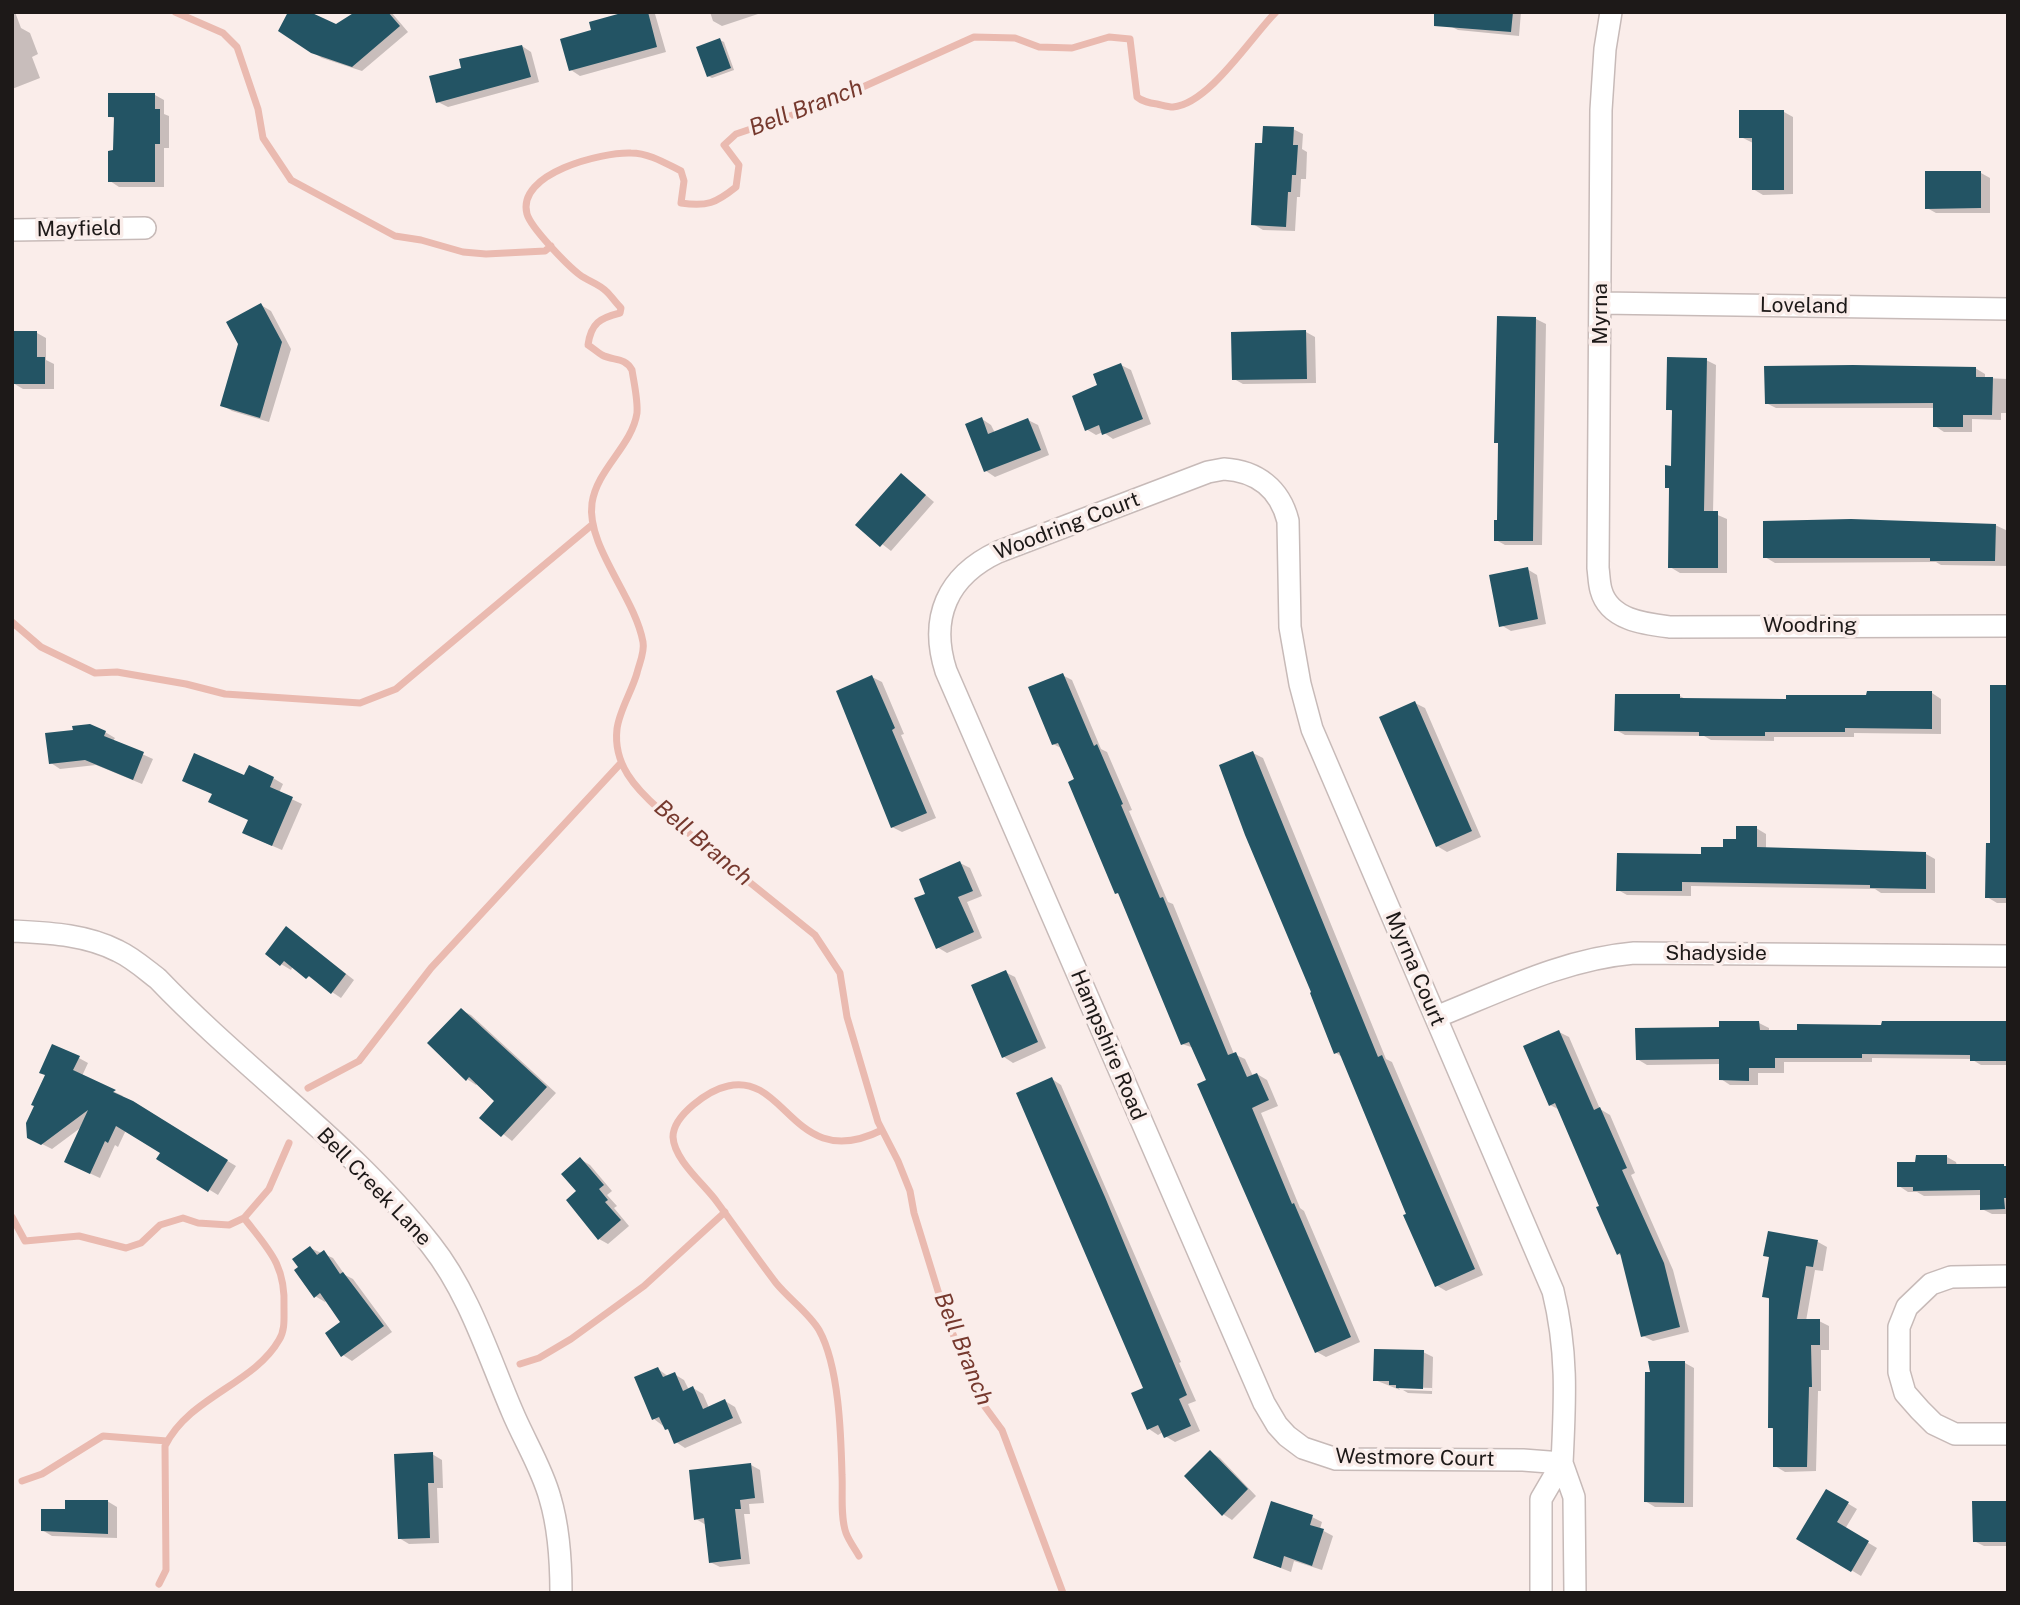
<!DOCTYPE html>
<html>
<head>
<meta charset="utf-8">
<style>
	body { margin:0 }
	#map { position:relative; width:2020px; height:1605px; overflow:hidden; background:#faedea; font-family:"Public Sans",sans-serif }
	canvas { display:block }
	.frame { position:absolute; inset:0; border:14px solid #1d1918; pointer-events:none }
</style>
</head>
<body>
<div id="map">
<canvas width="2020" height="1605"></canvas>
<div class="frame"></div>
</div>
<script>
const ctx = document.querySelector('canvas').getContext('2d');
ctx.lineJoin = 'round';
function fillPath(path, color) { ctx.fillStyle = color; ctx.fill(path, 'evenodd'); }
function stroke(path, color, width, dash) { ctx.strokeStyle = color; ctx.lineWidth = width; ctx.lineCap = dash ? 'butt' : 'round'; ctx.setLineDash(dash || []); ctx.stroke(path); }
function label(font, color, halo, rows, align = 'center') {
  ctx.font = font + ' "Public Sans",sans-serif'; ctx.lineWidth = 7; ctx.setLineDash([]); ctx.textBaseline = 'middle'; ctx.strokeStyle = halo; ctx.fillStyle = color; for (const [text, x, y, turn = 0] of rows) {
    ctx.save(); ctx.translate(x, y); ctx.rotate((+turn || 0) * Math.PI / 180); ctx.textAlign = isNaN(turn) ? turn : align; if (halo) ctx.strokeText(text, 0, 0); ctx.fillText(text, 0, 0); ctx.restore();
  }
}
fillPath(new Path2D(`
	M12,12H15L21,28L30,33L38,54L32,57L40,78L12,89Z
	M358,12H391L408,32L362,71L322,58L312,52Z
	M631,12L655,14L666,52L580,76L571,70L593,31Z
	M710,12H764L722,26L713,21Z
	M1451,12H1521L1519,36L1458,30L1450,26Z
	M720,40L724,42L734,70L712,78L708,76Z
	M522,46L531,52L539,82L448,107L438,102L463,69L461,60Z
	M155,95L164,100V114L169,116V148H164V187H119L110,181L115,152V119L110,116Z
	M1784,112L1793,117V194L1763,195L1753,189V143L1741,137Z
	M1293,129L1303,134L1302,149L1307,152L1306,179H1301L1300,197H1297L1295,231L1263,230L1253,224Z
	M1981,173L1990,178V213H1936L1927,208Z
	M261,305L271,311L291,349L269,422L232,411L222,405Z
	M1536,319L1546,324L1542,545H1505L1496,540L1499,522L1500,444L1496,442Z
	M1306,332L1315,337L1316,383L1243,384L1234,379Z
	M37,333L46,338V360L54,364V389H23L13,383Z
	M1706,360L1716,365L1713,513L1727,519V573H1680L1670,567L1671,489L1667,487L1672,467L1674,412L1668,409Z
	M1121,365L1131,370L1151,424L1113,439L1103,432L1096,435L1086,429L1100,386Z
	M1975,368L1985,374V378L2008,379V413H2001V420L1972,419V432H1944L1935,426V408H1776L1766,403Z
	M982,419L991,425L995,433L1028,420L1038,425L1049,455L995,477L986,471Z
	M902,475L934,502L891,551L858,525Z
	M1995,525L2008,531V566L1941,565L1936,562L1775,563L1765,557Z
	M1527,569L1537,575L1546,624L1511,631L1501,625Z
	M1062,675L1072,680L1101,749L1107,752L1132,810L1129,811L1168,902L1173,904L1234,1054L1245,1059L1253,1076L1257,1074L1267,1080L1278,1106L1261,1113L1300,1208L1304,1211L1360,1342L1326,1357L1317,1352L1208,1081L1194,1048L1182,1044L1121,895L1117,893L1063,749L1053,744Z
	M872,677L882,682L904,734L901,735L936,818L902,832L892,827Z
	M2008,687V903H1997L1987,897Z
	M1932,693L1941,699V734L1854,733V737H1774V741L1711,740L1704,736L1625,735L1616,730L1680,696L1687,700H1788Z
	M1415,703L1425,708L1481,837L1447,852L1437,846Z
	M105,732L115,738L113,741L153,759L142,784L96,765L60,769L51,763Z
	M1253,753L1263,758L1386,1059L1392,1062L1483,1275L1446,1291L1436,1285L1342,1057L1336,1053Z
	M245,778H273L283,784L279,793L302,804L282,850L254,838L250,821L214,794Z
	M1756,828L1766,834V849L1926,854L1935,859V893H1881L1875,889L1691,886V896L1627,895L1618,890L1725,849Z
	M960,863L970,868L982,896L967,902L982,938L947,953L937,947L928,895Z
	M295,934L354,980L341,998L293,966L291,970L281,964L267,953Z
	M1005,972L1015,977L1046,1048L1013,1063L1004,1057Z
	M461,1010L471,1015L556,1093L512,1141L482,1117L497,1101L478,1083L476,1085L467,1079Z
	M1759,1023L1769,1028V1032L2008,1023V1065H1981L1971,1059L1872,1058V1062H1784V1073H1758V1085H1730L1721,1079V1064L1647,1065L1637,1059L1721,1028Z
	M1559,1032L1569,1037L1600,1109L1610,1115L1635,1173L1631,1175L1673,1270L1689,1332L1653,1341L1643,1336L1623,1256L1618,1254L1602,1206L1560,1110L1550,1105Z
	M79,1058L88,1063L82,1076L123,1096L121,1098L236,1166L218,1195L159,1159L162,1153L126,1130L118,1147L115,1145L100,1178L76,1167L83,1126L52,1149L28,1137Z
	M1052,1079L1061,1085L1181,1362L1179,1363L1196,1401L1188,1404L1200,1431L1175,1442L1165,1436L1163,1432L1158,1435L1149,1429L1145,1389Z
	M1947,1157L1956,1162L1957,1166H2003L2008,1168V1214H1992L1982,1209V1195L1924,1196L1917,1192H1908L1899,1186L1917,1163Z
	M580,1159L590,1165L612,1191L607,1195L617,1206L614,1208L629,1226L608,1244L599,1239L578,1191Z
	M1818,1242L1827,1247L1823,1271L1815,1270L1806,1321H1819L1829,1326V1350H1821V1391H1818L1816,1471L1785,1472L1775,1466V1430L1770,1427L1771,1300L1764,1296L1771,1259L1765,1255Z
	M310,1248L333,1258L345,1275L353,1279L392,1332L352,1361L343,1355L342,1323L327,1300L325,1302L315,1296Z
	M1423,1352L1433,1357L1432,1394L1408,1393L1403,1390L1432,1391V1388L1398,1387L1400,1390L1375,1380Z
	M1685,1363L1694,1368L1693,1507H1655L1645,1501Z
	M658,1369L669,1377L674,1374L684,1380L689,1390L693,1388L703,1394L709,1408L725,1401L735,1407L742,1423L685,1448L676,1442L671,1432L654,1419Z
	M1210,1452L1220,1458L1256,1496L1232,1520L1223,1514Z
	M432,1454L442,1460L443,1488H437L439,1543L409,1544L399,1538Z
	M751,1465L760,1470L764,1503L749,1504L750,1514H744L750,1564L720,1567L710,1562L706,1525L696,1519Z
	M1827,1491L1857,1509L1845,1529L1877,1548L1861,1576L1798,1538Z
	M107,1501L117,1507V1538L52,1536L42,1530L67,1511Z
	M2008,1503V1546H1984L1974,1541Z
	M1312,1517L1322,1522L1320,1529L1333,1536L1322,1570L1294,1561L1291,1572L1255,1558Z`), '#0003');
stroke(new Path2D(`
	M175,12L223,33L237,47L258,109L263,138L291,180L395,236L421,240L463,252L486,254L545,251L551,246
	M12,622L41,647L95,673L117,672L186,684L225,694L360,703L396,689L593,524
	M308,1088L359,1061L431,968L620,764
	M12,1217L25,1241L79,1236L126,1248L141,1243L160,1225L183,1218L198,1223L229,1225L244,1218L269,1189L289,1143
	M520,1364L539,1358L571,1339L644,1286L725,1212
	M22,1481L42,1474L103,1436L167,1441
	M859,1556C855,1549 849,1541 846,1533C840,1516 843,1493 842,1475C841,1434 839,1366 819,1330C809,1313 789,1299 776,1283C756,1257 737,1229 717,1202C705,1185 674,1160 673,1137C673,1115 709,1090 728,1086C787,1072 794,1174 882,1130
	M159,1584L166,1570L165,1446C189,1397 254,1384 279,1340C285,1331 284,1319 284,1308C286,1265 269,1250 244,1218
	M1063,1593L1002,1430L980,1400L946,1317L914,1213L910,1191L898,1161L878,1122L847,1017L840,973L815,935L660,810C635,788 613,764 617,729C619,711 632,691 637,673C639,664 645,652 643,642C635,597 586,546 592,503C597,469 632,446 637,413C638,400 634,383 632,370C625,357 614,361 602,355C597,352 593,348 588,345C591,323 600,318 620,313L621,308C616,303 612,297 607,292C600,284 588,281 580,275C568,266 531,228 527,214C516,173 602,152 631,153C649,153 665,163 681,171L684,181L681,203C707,207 716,203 736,187L739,165L724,145L736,134L825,104L974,37L1015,38L1039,47L1072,48L1109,37L1130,39L1137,97C1143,102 1149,103 1157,104C1162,105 1168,107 1173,107C1209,104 1251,37 1276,12`), '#eabab0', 7);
fillPath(new Path2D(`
	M288,12H310L336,24L355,12H388L400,26L352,67L311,53L278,31Z
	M625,12H648L657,47L569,71L560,39L591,30L589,22Z
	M1434,12H1513L1511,32L1434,26Z
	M720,38L731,68L707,77L696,47Z
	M522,45L531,77L436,103L429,76L461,68L459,59Z
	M108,93H155V109H160V144H155V182H108V151L113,150L114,117H108Z
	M1739,110H1784V190H1752V138H1739Z
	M1263,126L1294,127L1293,145H1298L1296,175H1292L1291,192H1288L1286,227L1251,225L1255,143H1262Z
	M1925,171H1981V208L1925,209Z
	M261,303L282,342L260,418L220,406L238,344L226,322Z
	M1497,316L1536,317L1533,541H1494V520H1497L1498,443H1494Z
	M1306,330L1307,379L1232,380L1231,332Z
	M12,331H37V357H45V384H12Z
	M1667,357L1707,358L1704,511H1718V568H1668L1669,488H1665V465L1671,466L1672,410H1666Z
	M1121,363L1143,419L1102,435L1099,425L1085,431L1072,396L1097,385L1093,374Z
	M1853,365L1976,367V377H1993L1992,415H1963V427H1933V403L1765,404L1764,366Z
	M982,417L988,434L1028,418L1041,450L984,472L965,424Z
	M901,473L926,495L880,547L855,525Z
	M1851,519L1996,524L1995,561H1930V558H1763V521Z
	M1528,567L1538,619L1499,627L1489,575Z
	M1063,673L1094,746L1097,744L1123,804L1121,805L1160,898L1163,897L1228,1055L1236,1052L1247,1077L1257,1073L1269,1100L1252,1108L1292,1204L1294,1203L1351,1337L1315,1353L1197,1084L1206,1080L1189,1042L1181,1045L1118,893L1115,894L1068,782L1074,779L1058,743L1052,745L1028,687Z
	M872,675L895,728L892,730L927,813L891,828L836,691Z
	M1990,685H2008V898H1985L1986,843H1990Z
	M1867,691H1932V729L1845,728V732H1765V736H1699V732L1614,731L1615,694H1680V698L1786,699V695H1866Z
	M1415,701L1472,831L1436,847L1379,717Z
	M90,724L106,731L104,736L144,752L133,780L85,760L49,764L45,733L73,730L72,726Z
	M1253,751L1378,1057L1382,1055L1475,1269L1435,1287L1403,1215L1406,1214L1339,1052L1334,1054L1310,993L1311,992L1245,835L1219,765Z
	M194,753L244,775L249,765L274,777L270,787L293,797L272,846L242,833L248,820L208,802L212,794L182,781Z
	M1736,826H1757V847L1926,852V889L1870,888V885L1682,882V891H1616L1617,853L1701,854V847H1723V839H1736Z
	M960,861L973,891L958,897L974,932L936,949L914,898L925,894L919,879Z
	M286,926L346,974L331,994L309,976L306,979L284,961L280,966L265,954Z
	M1006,970L1038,1042L1002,1058L971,985Z
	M461,1008L547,1087L501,1137L479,1118L494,1101L469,1077L466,1081L427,1043Z
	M1719,1021H1759L1760,1030H1797V1024L1881,1025L1882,1021H2008V1061H1970V1055L1862,1054V1058H1775V1068H1749V1081L1719,1080V1059L1636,1060L1635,1028L1719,1027Z
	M1559,1030L1594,1110L1600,1107L1627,1168L1622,1170L1664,1263L1680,1327L1641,1337L1620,1253L1617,1255L1596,1207L1599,1206L1555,1103L1549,1106L1523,1046Z
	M52,1044L80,1056L73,1070L116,1090L113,1092L133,1101L228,1160L208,1192L156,1159L160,1153L116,1126L108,1143L105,1141L90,1174L64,1162L88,1110L41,1145L27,1138L26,1123L34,1106L31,1105L45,1075L39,1073Z
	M1052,1077L1105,1197L1187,1395L1179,1399L1191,1426L1164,1438L1158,1425L1147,1430L1131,1393L1143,1388L1016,1093Z
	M1916,1155H1947V1164H2004V1166H2008V1198H2004L2005,1209L1980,1210V1190L1913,1191V1187H1897V1162H1915Z
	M580,1157L604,1185L599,1189L608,1200L605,1202L621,1220L598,1240L566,1200L576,1191L561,1174Z
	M1768,1231L1818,1240L1813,1267L1806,1266L1797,1319H1820V1345H1811L1812,1387H1809L1807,1467H1773V1428H1768L1769,1298L1762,1297L1769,1257L1763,1256Z
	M310,1246L317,1255L324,1250L340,1274L343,1272L384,1326L341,1357L325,1333L340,1322L320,1293L314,1298L294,1270L298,1267L292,1259Z
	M1374,1349L1424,1350L1423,1389L1396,1388V1385H1389V1381H1373Z
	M1648,1361H1685L1684,1503L1644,1502L1645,1372H1650Z
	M658,1367L663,1377L675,1372L683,1391L693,1386L703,1409L725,1399L733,1418L674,1444L668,1429L665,1430L659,1417L652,1420L634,1377Z
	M1210,1450L1248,1489L1222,1516L1184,1476Z
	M433,1452L434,1483H428L430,1538L398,1539L394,1454Z
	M751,1463L755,1498L740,1500L741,1509H735L741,1559L709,1563L704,1518L694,1520L689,1470Z
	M1826,1489L1849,1502L1837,1522L1869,1541L1851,1572L1796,1539Z
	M65,1500H108V1534L41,1531V1509H65Z
	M1271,1501L1313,1515L1310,1525L1324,1529L1312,1566L1284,1556L1281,1568L1253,1558Z
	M1972,1501H2008V1542H1973Z`), '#235464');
const street = new Path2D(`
	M1611,12L1605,49L1601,110L1598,568C1599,575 1599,583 1601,590C1609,620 1645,624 1670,627L2008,626
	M12,230L145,228
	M1601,303L2008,309
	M1224,469C1257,471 1280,489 1288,521L1290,627L1300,684L1312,729L1553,1291C1568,1352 1565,1401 1562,1463L1523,1460L1336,1459L1303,1448L1287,1436L1277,1425L1264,1403L946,671C929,618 947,576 998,552L1208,472Z
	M12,931C48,933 85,934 118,951C133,958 145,969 158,979C245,1070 353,1145 431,1245C469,1293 488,1355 512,1411C524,1440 542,1468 550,1498C559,1528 561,1562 561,1593
	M1436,1017C1501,991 1564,959 1634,953L2008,956
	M2008,1276L1951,1277L1931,1284L1907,1307L1899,1327V1372L1905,1393L1920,1410L1934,1424L1955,1434H2008
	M1541,1593V1499L1562,1463L1574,1497L1575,1593`);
stroke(street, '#c7bab8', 24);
stroke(street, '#fff', 21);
label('21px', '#1d1918', '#faedea', [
	["Mayfield",79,229,-1],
	["Loveland",1804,306,1],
	["Myrna",1601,314,-90],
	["Woodring Court",1067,526,-21],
	["Woodring",1810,626],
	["Shadyside",1716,954],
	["Myrna Court",1415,969,67],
	["Hampshire Road",1108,1045,67],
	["Bell Creek Lane",374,1187,46],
	["Westmore Court",1415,1458,1]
]);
label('italic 23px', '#76392e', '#faedea', [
	["Bell Branch",806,108,-21],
	["Bell Branch",703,843,40],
	["Bell Branch",963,1349,68]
]);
</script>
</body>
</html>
